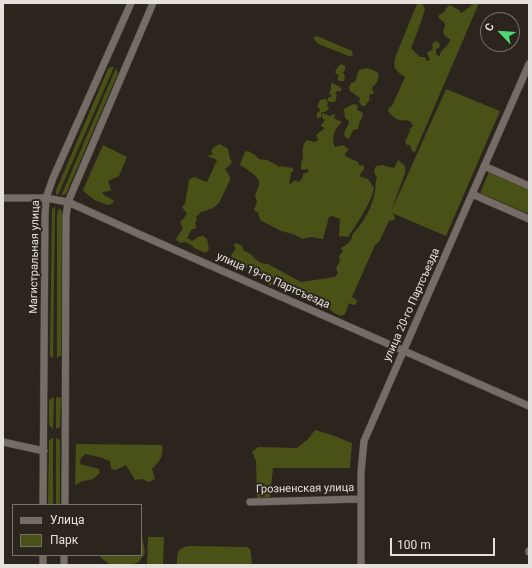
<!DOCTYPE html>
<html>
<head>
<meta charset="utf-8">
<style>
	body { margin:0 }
	#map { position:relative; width:532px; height:568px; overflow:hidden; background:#2c251e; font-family:Roboto,sans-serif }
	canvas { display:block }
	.frame { position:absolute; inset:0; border:4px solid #e5e0dc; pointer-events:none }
	.legend { position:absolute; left:12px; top:504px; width:130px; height:52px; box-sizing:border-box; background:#2c251e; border:1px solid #76706a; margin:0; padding:5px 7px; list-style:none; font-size:12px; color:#e5e0dc }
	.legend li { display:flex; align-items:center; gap:8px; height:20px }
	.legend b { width:20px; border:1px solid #76706a }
	.north { position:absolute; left:480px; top:12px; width:40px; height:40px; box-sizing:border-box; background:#2c251e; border:1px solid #76706a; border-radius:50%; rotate:295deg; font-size:11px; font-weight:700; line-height:16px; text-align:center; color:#e5e0dc }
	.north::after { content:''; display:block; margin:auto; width:14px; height:18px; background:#4fd675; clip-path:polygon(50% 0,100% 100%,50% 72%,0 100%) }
	.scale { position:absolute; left:390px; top:538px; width:105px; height:18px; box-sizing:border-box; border:2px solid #e5e0dc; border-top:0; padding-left:5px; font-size:12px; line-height:14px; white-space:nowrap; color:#e5e0dc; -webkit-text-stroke:3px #2c251e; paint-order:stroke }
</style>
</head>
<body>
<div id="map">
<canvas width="532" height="568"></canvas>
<div class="frame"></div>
<ul class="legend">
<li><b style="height:5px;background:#756d65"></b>Улица</li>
<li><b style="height:11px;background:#495116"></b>Парк</li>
</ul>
<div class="north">С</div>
<div class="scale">100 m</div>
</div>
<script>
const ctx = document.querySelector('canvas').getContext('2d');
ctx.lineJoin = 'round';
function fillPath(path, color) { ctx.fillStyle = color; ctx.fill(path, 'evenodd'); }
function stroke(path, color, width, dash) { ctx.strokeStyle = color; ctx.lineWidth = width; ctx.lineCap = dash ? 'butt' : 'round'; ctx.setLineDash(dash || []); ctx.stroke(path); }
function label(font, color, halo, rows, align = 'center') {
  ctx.font = font + ' Roboto,sans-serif'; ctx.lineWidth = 4; ctx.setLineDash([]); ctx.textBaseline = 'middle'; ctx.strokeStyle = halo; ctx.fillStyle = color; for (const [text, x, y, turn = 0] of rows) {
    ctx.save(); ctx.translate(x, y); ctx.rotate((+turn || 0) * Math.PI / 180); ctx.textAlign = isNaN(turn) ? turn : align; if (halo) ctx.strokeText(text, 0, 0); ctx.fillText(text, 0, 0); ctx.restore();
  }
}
fillPath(new Path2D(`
	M420,3H422L425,9L419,28L411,48L420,57H425L427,61L430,60L427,53L431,50H432L433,47L432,44L436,41L440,44L439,48L436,49V54L439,56H440C440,48 449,48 450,39L445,36L443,32L445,26L444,22L439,18L438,16L445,11L446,8L450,5L459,10L461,13L463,12L474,3H479L415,152L412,151L410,145H407L405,142L410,131L409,130L413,126L411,122L407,120C398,122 394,118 388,111L389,108L392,106L405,77C395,70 392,68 396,55L417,4Z
	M317,36L352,51L353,54L352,56H349L318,44L313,38Z
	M341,64L345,66V70L343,73L345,76L344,81H340L337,79L339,75L336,74L335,72L338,67Z
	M110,67H114L58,195L56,194V190L57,188L108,69Z
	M116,68L118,73L66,194L61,196Z
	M366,68L373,70L378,73C379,78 378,83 373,86L372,90L374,92L373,94H370L369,97L370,99L365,106H362L359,102L360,98L350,91L349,87L351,83L355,82L359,70Z
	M332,83L340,87L342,90L340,91H337L335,93L337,95L335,102H330L327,100L329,97H331L332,95L329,94L331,88V84Z
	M446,89L500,111L446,236L392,213L395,217L394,220L389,221L379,242L375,245L352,297L357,300L356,304L353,305L349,303L345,314L341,316L336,314L326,307L275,283L271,286L268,284V277L237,264L231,256L234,251L236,248L233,245L236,243L242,246L244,251C255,254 255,264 268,264L301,282L335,277L338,273L336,268L340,261L339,256L343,251L341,248C346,245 352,242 352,235C363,223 372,208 375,192C376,187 375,182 377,177L375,175L374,170L376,166L382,165L394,168L398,160L405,166V173L391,212Z
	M326,99L328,103L327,106L329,108L328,110L325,112H322L321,114V117L319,118H317V113L320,111L319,108L317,107L320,100Z
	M355,104L358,106L357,110L362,112L363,115C361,120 359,122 358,129L353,130L349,139L345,137L344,133L348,125L349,121L345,118L344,109L351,105Z
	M322,113L330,116L334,114L335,116L334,118L342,122C334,129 331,138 335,147L343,145L347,148L349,150L345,153V156L358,162L359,165L364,166V169L359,176L368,179L374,188C370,206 358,221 348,237L339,236L340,219L332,216L329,217L323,239L310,237L303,239L293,234L281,231L260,220L258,213L254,210L257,202L255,195C256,191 260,186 259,181C257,175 245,168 240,165L241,162L245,152L248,151L255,155L259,159L267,160L277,165L279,167L282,166L292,168L294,170L291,173L289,185L295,180L298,182L302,179L303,174L309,172L308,171V169H306L305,170L301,169V162L303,159C302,152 302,145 307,140L315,142L318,140L316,135L325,128L321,126L325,120L322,117Z
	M219,144L225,147L228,149L230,159L232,161L230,165L225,169L230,177V180L219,203L213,208L201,212L196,217L197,219L195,223L196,226L195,229H192L187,238L192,241L198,237L203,236L207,239L209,249L206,253L196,249L191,245L186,242L181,243L176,240L177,237L183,228L180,222L184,218L187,214L182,207L185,204L189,180L194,177L207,182L217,160L207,156L213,154L211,152L213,148Z
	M103,145L127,157L119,176L108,181L111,190L109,191L102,192L105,196L113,200L114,202L110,205C99,203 91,199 83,190Z
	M489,172L529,190V214L480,193Z
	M55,207V212L53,358L50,356V350L52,211V209Z
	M59,208L61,210L62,215L61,349V355L57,358V216Z
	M54,397L53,429L49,425V400Z
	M56,397L61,398L60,423V427L56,429Z
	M315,430L332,435L352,443L350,468H273L270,497L257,498L256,461L252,452L258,447L297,448L308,439Z
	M51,438H53V505H48L49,441Z
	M56,438L60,440V505H56Z
	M76,444L162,445C164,457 160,460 152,469L155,479L149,482L142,479L135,480L126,465L116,470L111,469L110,461L99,457L85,454L81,458L80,464L99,469L100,473L93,479L83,481L75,485Z
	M141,530L145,553L139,562L130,565H116L109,564L100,557L101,555H141Z
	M148,537H164L163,565H147Z
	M188,546L247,547L250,549L251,553L252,565H177C177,555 177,548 188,546Z`), '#495116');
const minor = new Path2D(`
	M484,166L529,186
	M472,194L529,219
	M3,198H46L68,202L141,235L529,406
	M3,442L44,451
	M250,502L360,499
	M43,505L45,215L46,198L53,178L131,3
	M65,505L66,216L68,202L153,3
	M529,552V551
	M43,565V555
	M64,565V555
	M361,565V472L364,441L529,64`);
stroke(minor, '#46403b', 8);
stroke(minor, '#756d65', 7);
label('11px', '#e5e0dc', '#2c251e', [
	["Магистральная улица",35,257,-89],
	["улица 19-го Партсъезда",273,281,24],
	["улица 20-го Партсъезда",412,305,-66],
	["Грозненская улица",305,489,-1]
]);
</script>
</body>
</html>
